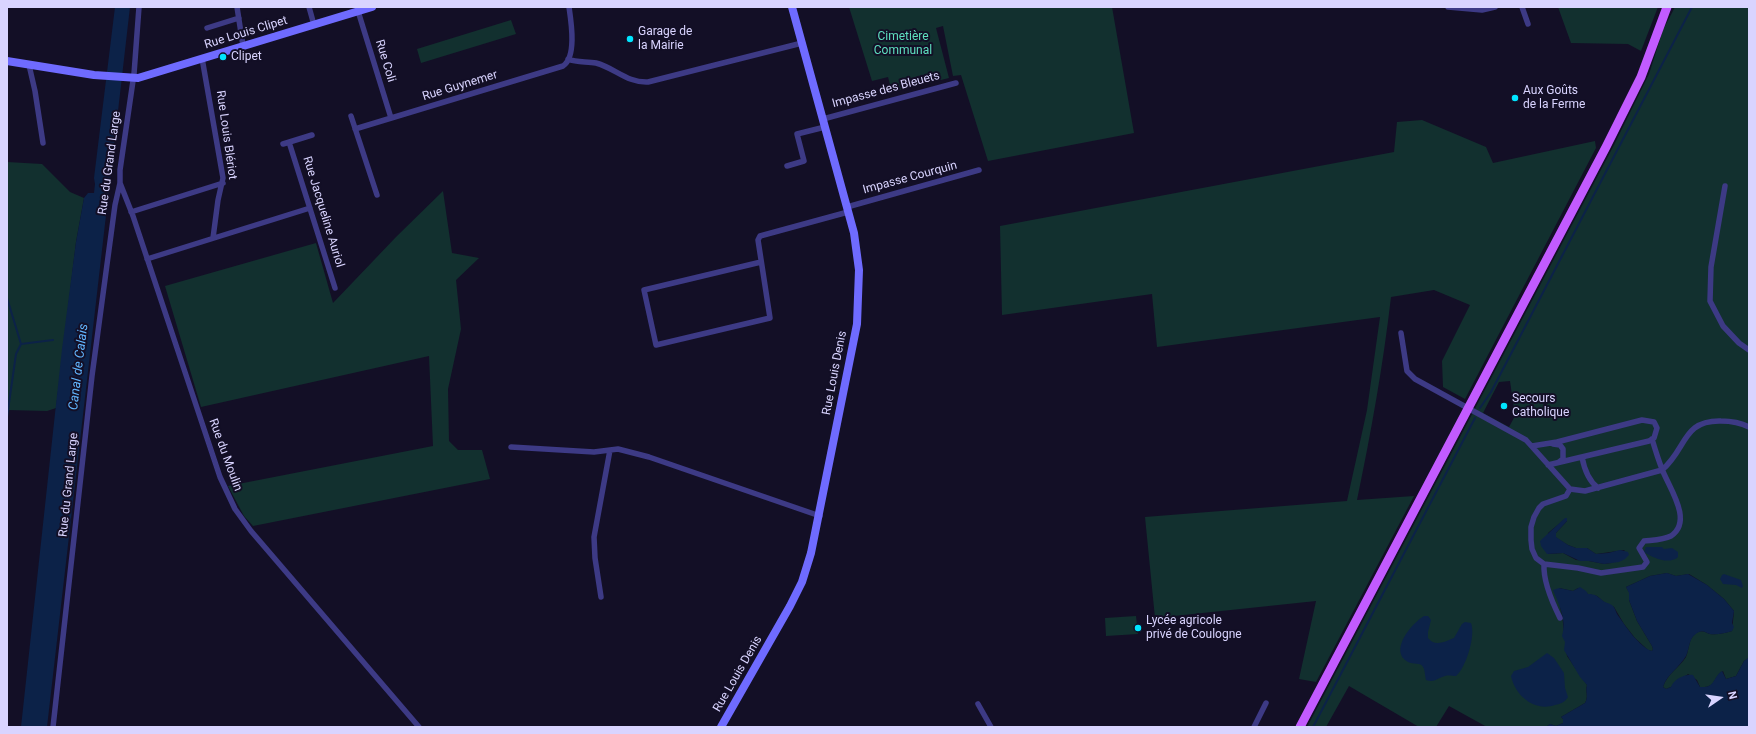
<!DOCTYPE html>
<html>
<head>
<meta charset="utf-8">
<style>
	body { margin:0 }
	#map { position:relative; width:1756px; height:734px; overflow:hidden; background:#130f26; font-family:Roboto,sans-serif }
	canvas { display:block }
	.frame { position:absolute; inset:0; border:8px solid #d9d4ff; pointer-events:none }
	.north { position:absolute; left:1700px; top:678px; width:40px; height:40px; -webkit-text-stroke:3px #130f26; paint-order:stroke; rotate:77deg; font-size:11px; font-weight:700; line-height:16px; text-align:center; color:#d9d4ff }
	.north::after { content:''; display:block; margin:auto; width:14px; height:18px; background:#d9d4ff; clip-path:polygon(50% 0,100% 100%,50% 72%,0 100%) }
</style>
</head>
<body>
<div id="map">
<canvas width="1756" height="734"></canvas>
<div class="frame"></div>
<div class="north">N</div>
</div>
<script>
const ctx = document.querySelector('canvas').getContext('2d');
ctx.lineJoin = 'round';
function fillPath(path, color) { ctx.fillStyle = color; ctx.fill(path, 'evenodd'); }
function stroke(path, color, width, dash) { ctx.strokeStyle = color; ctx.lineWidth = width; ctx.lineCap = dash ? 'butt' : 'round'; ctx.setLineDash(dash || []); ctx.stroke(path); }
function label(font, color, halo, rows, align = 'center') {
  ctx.font = font + ' Roboto,sans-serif'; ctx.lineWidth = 4; ctx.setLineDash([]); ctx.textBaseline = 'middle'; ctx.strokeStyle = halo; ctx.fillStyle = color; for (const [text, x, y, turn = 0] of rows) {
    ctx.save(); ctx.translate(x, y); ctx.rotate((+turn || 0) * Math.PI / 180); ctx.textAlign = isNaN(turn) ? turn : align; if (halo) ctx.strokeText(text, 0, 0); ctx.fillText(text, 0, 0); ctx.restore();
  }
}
fillPath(new Path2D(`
	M849,7H1112L1134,133L988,161L961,75L953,76L943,26L936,28L949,78L892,92L888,77L872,81Z
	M1558,7H1658L1641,51L1628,44L1571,43Z
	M1675,7H1749V658L1744,661L1736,676L1726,679L1723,671C1712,678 1717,688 1700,687L1697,680L1688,674L1671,687L1666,689L1663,687C1667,674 1679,668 1686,657C1690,648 1688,637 1698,632C1703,630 1706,633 1710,634C1717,635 1725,633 1732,631L1734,611L1724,599L1707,585L1689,574L1676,576L1667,573L1650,576L1626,587L1629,592V600L1637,621L1652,646L1653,649L1652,651L1648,650L1635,638L1624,624L1614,607L1604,602L1597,596L1588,594L1578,588L1573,591L1559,588L1560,607L1562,615L1567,656L1587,685C1585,692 1589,696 1585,703L1561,717L1563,719V723L1556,726L1550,724L1546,727H1487L1449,706L1436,727H1419L1349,686L1326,727H1307L1614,145L1649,74L1663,30ZM1510,381L1515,416L1509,427L1483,413L1499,382ZM1566,518L1567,521L1556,533L1555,537L1568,545L1576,548H1587L1596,554L1625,550L1611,563L1604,564L1589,561L1576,560L1563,553L1547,554L1548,533Z
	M511,20L516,34L421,63L417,49Z
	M1422,120L1486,147L1493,163L1595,141L1596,148L1465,399L1443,387L1442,361L1470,305L1434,290L1391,297C1383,366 1371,433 1357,500L1414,496L1316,682L1299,679L1316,601L1155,618L1145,517L1347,501L1367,410L1380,317L1157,347L1152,294L1002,315L1000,226L1394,152L1397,122Z
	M7,162L42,164L70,192L84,198L76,242L56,408L47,411L7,410Z
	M443,191L452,253L479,258L456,280L461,329L448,389L449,441L458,450H482L490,479L253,526L244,516L228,486L433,446L429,356L201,407L165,286L316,243L333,303L396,237Z
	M1136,616L1138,634L1106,636L1105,618Z`), '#12302f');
fillPath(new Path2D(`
	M115,7H130L47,727H21L62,349L76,242L84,198L88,193H94L95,184L94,178Z
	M1565,518H1567V521L1556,533V537L1568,545L1576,548H1587L1596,554L1608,553L1620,550L1628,552L1629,555L1625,559L1619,562L1604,564L1589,561H1580L1563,553L1547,554L1541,546L1540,541Z
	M1646,547H1662L1664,549L1672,548L1678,552V557C1669,565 1653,558 1644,552Z
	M1667,573L1676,576L1688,574L1707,585L1724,599L1734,611L1732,623L1734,627L1732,631C1726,633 1717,635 1710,634C1706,633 1703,630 1699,632C1688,637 1690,648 1686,656C1679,668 1667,674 1663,687L1666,689L1671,687C1674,679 1685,674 1693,675L1700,687C1716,688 1712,678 1722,671L1726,679L1736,676L1744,661L1748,658L1749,727H1546L1550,724L1556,726L1563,723V719L1561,717L1585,703C1589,696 1585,692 1587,685L1580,677L1564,650L1565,642L1562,636C1567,621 1559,604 1553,590L1559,588L1573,591L1580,587L1586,591L1588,594C1595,594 1597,596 1602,600C1605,603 1610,603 1613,606C1615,608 1616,612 1617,614C1624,624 1640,648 1652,651L1653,649L1652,646L1637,621L1629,600V593L1626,587L1650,576Z
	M1724,574L1741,580L1743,586L1742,588L1736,585L1723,584L1720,579L1722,575Z
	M1424,616H1428L1431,620L1428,632V638C1435,647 1444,642 1454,638L1462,624L1465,622L1471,623C1476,635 1466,668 1456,676C1453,676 1448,675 1445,676C1437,678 1435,683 1426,680C1425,676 1425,670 1423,667C1421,662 1413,665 1408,662C1388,651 1412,623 1424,616Z
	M1547,653L1554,658L1564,673L1565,688L1568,697C1565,702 1561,704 1555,705C1535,712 1515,696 1511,676L1514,671L1528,667Z`), '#0c2248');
stroke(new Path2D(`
	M7,298L21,344
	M1480,408L1491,392L1692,7
	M7,417L16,354L21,344L53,340
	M1313,727L1475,418`), '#0c2248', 2);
stroke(new Path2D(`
	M237,7L243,46
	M309,7L314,25
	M1448,7L1482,10L1495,7
	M1522,7L1528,24
	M358,11L391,118
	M207,28L239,18
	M202,58L223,178L218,200L213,238
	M568,59C577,63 587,61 596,63C615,68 627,83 648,82L802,43
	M29,65L35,91L43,143
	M351,116L377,195
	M823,119L956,83
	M355,129L563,66C577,57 571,21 569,7
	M289,142L335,288
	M283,144L312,135
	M787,166L804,161L797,134L825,127
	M120,183L133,216L220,477L235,509L251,531L419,727
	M1725,186L1711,267L1710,301L1723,326L1739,343L1749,350
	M847,207L979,170
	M131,212L223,183
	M147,259L310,208
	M761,262L644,290L656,345L770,318L758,240L760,236L848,212
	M1401,333L1407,371L1415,379L1526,440L1570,489L1585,491L1662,470C1687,449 1682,420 1721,421C1731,421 1741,423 1749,427
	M1553,444L1560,445L1563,449V459L1559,462
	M1532,446L1557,442L1642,420L1654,422L1657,428L1654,438L1649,441L1548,465
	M511,447L594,452L618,449L649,457L820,516
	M1582,457C1584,468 1589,481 1598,488
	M1570,489L1566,496L1543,504L1539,508L1534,517L1531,527V540L1532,549L1536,558L1544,564L1578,568L1601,573L1643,567L1647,562L1639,548L1644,541C1652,540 1663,540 1671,536C1694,521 1668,486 1662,469C1658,459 1655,449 1652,439
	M1544,564C1543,582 1552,602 1560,618
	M601,597L595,558L594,537L610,450
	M978,704L991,727
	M53,727L92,376L115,205L120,183V170L134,74L139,7
	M1254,727L1266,703`), '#3d3a85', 5.5);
stroke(new Path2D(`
	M7,61L94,75L138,78L372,7
	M721,727L790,606L802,582L811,553L857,324L859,270L854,233L792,7`), '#6f6bff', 8);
stroke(new Path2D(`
	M1300,727L1606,147L1641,77L1667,7`), '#c25bff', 9);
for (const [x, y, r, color] of [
	[630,39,4,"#00e5ff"],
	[223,57,4,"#00e5ff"],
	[1515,98,4,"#00e5ff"],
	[1504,406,4,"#00e5ff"],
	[1138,628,4,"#00e5ff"]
]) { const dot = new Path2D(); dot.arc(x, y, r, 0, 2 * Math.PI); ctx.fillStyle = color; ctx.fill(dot); stroke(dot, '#130f26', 1.5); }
label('12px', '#d9d4ff', '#130f26', [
	["Garage de",638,32],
	["la Mairie",638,46],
	["Clipet",231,57],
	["Aux Goûts",1523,91],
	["de la Ferme",1523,105],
	["Secours",1512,399],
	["Catholique",1512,413],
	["Lycée agricole",1146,621],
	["privé de Coulogne",1146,635]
], 'left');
label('12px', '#d9d4ff', '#130f26', [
	["Rue Louis Clipet",246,33,-17],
	["Rue Coli",385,61,73],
	["Rue Guynemer",460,86,-17],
	["Impasse des Bleuets",886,90,-15],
	["Rue Louis Blériot",226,135,82],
	["Rue du Grand Large",110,163,-82],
	["Impasse Courquin",910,178,-15],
	["Rue Jacqueline Auriol",323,212,73],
	["Rue Louis Denis",835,373,-79],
	["Rue du Moulin",225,455,70],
	["Rue du Grand Large",69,485,-84],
	["Rue Louis Denis",738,674,-60]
]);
label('12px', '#5fe0c0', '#130f26', [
	["Cimetière",903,37],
	["Communal",903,51]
]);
label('italic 13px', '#62b6ff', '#130f26', [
	["Canal de Calais",79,367,-83]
]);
</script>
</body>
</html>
